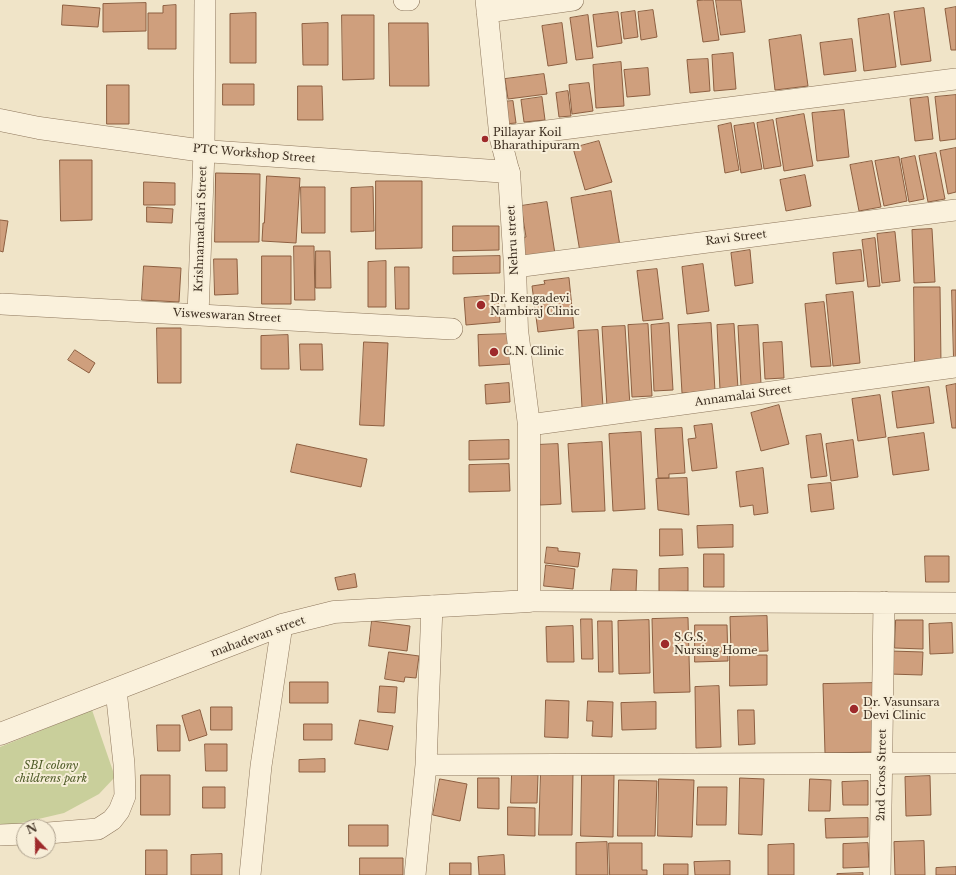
<!DOCTYPE html>
<html>
<head>
<meta charset="utf-8">
<style>
	body { margin:0 }
	#map { position:relative; width:956px; height:875px; overflow:hidden; background:#f0e4c8; font-family:"Libre Baskerville",serif }
	canvas { display:block }
	.north { position:absolute; left:16px; top:819px; width:40px; height:40px; box-sizing:border-box; background:#f7eed8; border:1px solid #ada18e; border-radius:50%; rotate:338deg; font-size:11px; font-weight:700; line-height:16px; text-align:center; color:#3d2e20 }
	.north::after { content:''; display:block; margin:auto; width:14px; height:18px; background:#9e2a2b; clip-path:polygon(50% 0,100% 100%,50% 72%,0 100%) }
</style>
</head>
<body>
<div id="map">
<canvas width="956" height="875"></canvas>
<div class="north">N</div>
</div>
<script>
const ctx = document.querySelector('canvas').getContext('2d');
ctx.lineJoin = 'round';
function fillPath(path, color) { ctx.fillStyle = color; ctx.fill(path, 'evenodd'); }
function stroke(path, color, width, dash) { ctx.strokeStyle = color; ctx.lineWidth = width; ctx.lineCap = dash ? 'butt' : 'round'; ctx.setLineDash(dash || []); ctx.stroke(path); }
function label(font, color, halo, rows, align = 'center') {
  ctx.font = font + ' "Libre Baskerville",serif'; ctx.lineWidth = 4; ctx.setLineDash([]); ctx.textBaseline = 'middle'; ctx.strokeStyle = halo; ctx.fillStyle = color; for (const [text, x, y, turn = 0] of rows) {
    ctx.save(); ctx.translate(x, y); ctx.rotate((+turn || 0) * Math.PI / 180); ctx.textAlign = isNaN(turn) ? turn : align; if (halo) ctx.strokeText(text, 0, 0); ctx.fillText(text, 0, 0); ctx.restore();
  }
}
fillPath(new Path2D(`
	M92,710L115,777L99,794L64,813L0,828V747Z`), '#c9cf9b');
const building = new Path2D(`
	M704,0H713L719,40L703,42L697,1Z
	M716,0H741L745,32L721,35Z
	M146,3V31L103,32V4Z
	M63,5L100,8L98,27L62,25Z
	M176,5V49H148V13H163V6Z
	M956,7V50H951L945,9Z
	M924,8L931,61L901,65L894,12Z
	M653,10L657,37L641,40L638,12Z
	M635,11L638,37L624,39L621,13Z
	M618,12L622,43L597,47L593,15Z
	M256,13V63H230V14Z
	M889,14L896,67L864,71L858,19Z
	M342,15H374V79L343,80Z
	M588,15L593,58L576,60L570,18Z
	M328,23V65H303L302,24Z
	M389,23H428L429,86H390Z
	M562,23L567,63L548,66L542,26Z
	M801,35L808,86L775,90L769,40Z
	M852,39L856,71L824,75L820,43Z
	M733,53L736,89L714,91L712,55Z
	M708,59L710,91L690,93L687,60Z
	M621,62L624,106L596,108L593,65Z
	M648,68L650,95L627,97L624,70Z
	M544,74L547,94L508,99L505,79Z
	M589,83L593,111L572,114L569,85Z
	M223,84H254V105H223Z
	M107,85H129V124H107Z
	M298,86H322L323,120H298Z
	M568,91L571,116L559,117L556,93Z
	M956,95V139L940,141L935,97Z
	M542,97L545,120L524,122L521,100Z
	M928,97L933,139L915,141L910,99Z
	M513,101L516,123L504,124L502,102Z
	M844,110L849,157L817,161L812,113Z
	M804,114L813,166L784,171L776,119Z
	M773,120L781,166L764,169L757,123Z
	M731,123L739,170L725,173L718,126Z
	M754,123L762,169L741,173L734,126Z
	M599,141L612,182L585,190L573,148Z
	M956,148V192L948,194L940,151Z
	M936,153L945,199L928,202L919,156Z
	M915,156L924,199L909,202L901,159Z
	M899,157L907,201L884,206L875,161Z
	M60,160H92V220L61,221Z
	M872,161L881,207L859,211L850,165Z
	M216,173L260,174L259,242H215Z
	M805,175L811,206L786,211L780,180Z
	M267,176L300,178L296,243L262,241L263,223H264Z
	M376,181H422V248L376,249Z
	M144,182L175,183V205H144Z
	M301,187H325V233H302Z
	M373,187L374,231L351,232V188Z
	M611,191L620,246L580,252L571,198Z
	M547,202L555,254L521,260L518,239L526,237L521,206Z
	M147,207L173,209L172,223L147,222Z
	M0,220L8,221L3,252L0,251Z
	M453,226H499V250L453,251Z
	M932,229L935,282L914,283L912,230Z
	M895,232L900,281L882,283L877,234Z
	M875,238L880,286L868,287L862,240Z
	M294,246H314L315,300H295Z
	M750,250L753,283L735,286L731,253Z
	M861,250L864,281L836,284L833,253Z
	M316,251H330L331,288H316Z
	M262,256H291V304H262Z
	M500,256V273L453,274V257Z
	M214,259H237L238,294L215,295Z
	M386,261V307H368V262Z
	M703,264L709,311L687,314L682,267Z
	M144,266L181,268L179,302L142,300Z
	M395,267H409V309H396Z
	M657,269L663,319L643,321L637,271Z
	M569,278L574,328L538,332L532,286L545,284L544,281Z
	M914,287H940L941,364L915,365Z
	M952,290H956V360H954Z
	M853,292L860,363L833,366L826,295Z
	M498,295L500,322L466,325L464,298Z
	M824,302L831,366L811,367L805,304Z
	M669,323L673,390L654,391L651,325Z
	M711,323L715,391L682,393L678,325Z
	M648,324L652,396L632,397L628,325Z
	M734,324L738,389L720,390L717,325Z
	M758,325L761,384L741,386L738,326Z
	M625,326L630,406L607,407L602,327Z
	M157,328H181V383H158Z
	M598,330L603,407L582,408L578,331Z
	M510,334L511,364L479,366L478,335Z
	M288,335L289,369H261V336Z
	M364,342L388,343L384,426L360,425Z
	M782,342L784,378L765,379L763,343Z
	M300,344H322L323,370H301Z
	M75,350L95,363L89,373L68,360Z
	M509,383L510,402L486,404L485,385Z
	M956,384V428H952L946,386Z
	M929,387L934,423L897,428L892,392Z
	M880,395L886,437L858,441L852,399Z
	M779,405L789,444L761,451L751,413Z
	M712,424L717,468L692,471L688,439L696,438L694,426Z
	M682,428L685,473L669,474V478H658L655,429Z
	M641,432L645,509L613,511L609,434Z
	M924,433L929,470L893,475L888,438Z
	M821,434L827,476L811,478L806,436Z
	M509,440V459L469,460V441Z
	M853,440L858,477L831,481L826,444Z
	M602,442L605,511L572,512L568,444Z
	M297,444L367,459L361,487L291,472Z
	M558,444L561,504L540,505L536,445Z
	M509,464L510,491L469,492V465Z
	M763,468L768,513L754,515L753,505L740,507L736,472Z
	M687,478L689,515L658,510L656,479Z
	M831,483L834,509L811,512L808,485Z
	M733,525V547L698,548L697,526Z
	M660,529H682L683,555L660,556Z
	M547,547L558,548V551L580,553L578,567L545,563Z
	M704,554H724V587H704Z
	M925,556H949V582H926Z
	M546,565L575,569L573,589L544,586Z
	M688,568V591L659,592V569Z
	M613,569L637,570L636,592L611,591Z
	M355,574L357,587L338,590L335,578Z
	M767,616L768,651L731,652L730,617Z
	M688,618L690,692L654,693L652,619Z
	M581,619H592L593,659H582Z
	M649,620L650,673L619,674L618,621Z
	M896,620H923V649L895,648Z
	M372,621L410,626L407,651L369,646Z
	M598,621H612L613,672H599Z
	M952,623L953,653L930,654L929,624Z
	M695,625H727L728,661L695,662Z
	M573,626L574,662H547L546,627Z
	M890,651L923,652L922,675L889,674Z
	M389,652L419,656L416,678L405,677L404,682L385,679Z
	M730,655H767V685L730,686Z
	M290,682H328V703H290Z
	M875,683L877,752L825,753L823,684Z
	M380,686L397,687L395,713L378,712Z
	M719,686L721,747L696,748L695,687Z
	M546,700L569,701L568,738L545,737Z
	M588,701L613,702L612,737L592,736L593,721H587Z
	M656,702V729L622,730L621,703Z
	M211,707H232V730H211Z
	M200,710L207,735L189,741L182,716Z
	M738,710H754L755,744L739,745Z
	M360,720L393,726L388,750L355,744Z
	M304,724H332V740H304Z
	M157,725H180V751H158Z
	M205,744H227V771H206Z
	M325,759V772H299V760Z
	M541,772H573L572,835H539Z
	M512,774L538,775L537,803H511Z
	M141,775H170V815H141Z
	M582,775H614L613,837L581,836Z
	M930,776L931,815L906,816L905,777Z
	M478,778H499V809L478,808Z
	M740,778L764,779L762,835L739,834Z
	M440,779L467,784L460,821L433,815Z
	M659,779L694,780L692,837L658,836Z
	M810,779L831,780L830,811H809Z
	M619,780L657,781L655,836H618Z
	M868,781V805H843L842,782Z
	M203,787H225V808H203Z
	M698,787H727L726,825H697Z
	M508,807L535,808V836L508,835Z
	M868,818V837L826,838L825,819Z
	M349,825H388V846H349Z
	M924,841L925,875H895L894,842Z
	M607,842L608,875H576V843Z
	M609,843H642V870H647V875H610Z
	M868,843L869,867L843,868V844Z
	M794,844V875H768V845Z
	M146,850H167V875H146Z
	M222,854V875H191V855Z
	M504,855L505,875H479L478,857Z
	M360,858H403V875H360Z
	M730,861V875H695L694,862Z
	M450,863H471V875H450Z
	M664,864H688V875H664Z
	M956,867V875H936V868Z
	M863,873V875H837V874Z`);
fillPath(building, '#cf9f7d');
stroke(building, '#8d5f41', 1);
const minor = new Path2D(`
	M404,0H409
	M486,0L500,137L509,172
	M487,12L573,0
	M500,137L956,79
	M515,267L956,210
	M2,304L452,329
	M198,315L204,151L205,0
	M529,425L956,367
	M529,601L956,603
	M426,765L956,763
	M48,833L98,829L112,820L119,811L125,796L124,764L116,690
	M0,835L24,834
	M250,875L261,766L282,625
	M415,875L426,765L432,606
	M880,875L884,602`);
const tertiary = new Path2D(`
	M0,120L39,128L204,151L509,172L515,267L517,330L529,425V601L334,612L282,625L0,734`);
stroke(minor, '#8d765c', 22);
stroke(tertiary, '#8d765c', 23);
stroke(minor, '#faf1dc', 21);
stroke(tertiary, '#faf1dc', 22);
for (const [x, y, r, color] of [
	[485,139,4,"#9e2a2b"],
	[481,305,5,"#9e2a2b"],
	[494,352,5,"#9e2a2b"],
	[665,644,5,"#9e2a2b"],
	[854,709,5,"#9e2a2b"]
]) { const dot = new Path2D(); dot.arc(x, y, r, 0, 2 * Math.PI); ctx.fillStyle = color; ctx.fill(dot); stroke(dot, '#f7eed8', 1.5); }
label('11px', '#3d2e20', '#f7eed8', [
	["Pillayar Koil",493,133],
	["Bharathipuram",493,146],
	["Dr. Kengadevi",490,299],
	["Nambiraj Clinic",490,312],
	["C.N. Clinic",503,352],
	["S.G.S.",674,638],
	["Nursing Home",674,651],
	["Dr. Vasunsara",863,703],
	["Devi Clinic",863,716]
], 'left');
label('11px', '#3d2e20', '#f7eed8', [
	["PTC Workshop Street",254,154,5],
	["Krishnamachari Street",201,229,-88],
	["Ravi Street",736,238,-7],
	["Nehru street",513,240,-93],
	["Visweswaran Street",227,316,3],
	["Annamalai Street",743,396,-8],
	["mahadevan street",258,637,-20],
	["2nd Cross Street",882,775,-89]
]);
label('italic 11px', '#4d5a26', '#f7eed8', [
	["SBI colony",51,766],
	["childrens park",51,779]
]);
</script>
</body>
</html>
